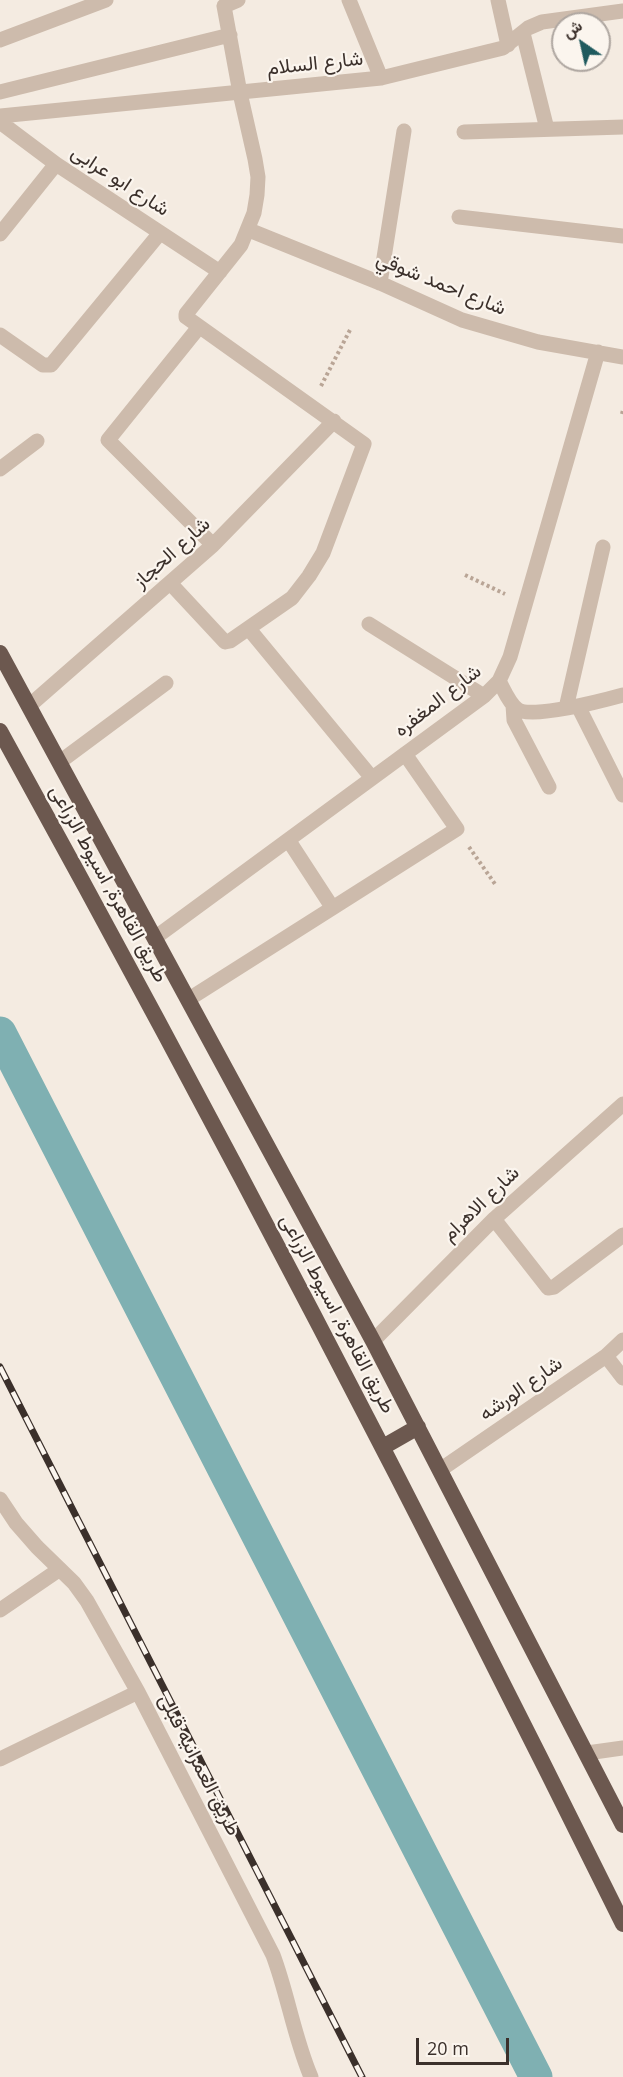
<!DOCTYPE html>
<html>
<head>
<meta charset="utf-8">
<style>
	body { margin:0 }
	#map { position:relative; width:623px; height:2077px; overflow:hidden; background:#f4ebe1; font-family:"Open Sans",Vazirmatn,sans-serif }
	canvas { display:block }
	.north { position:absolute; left:551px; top:12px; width:60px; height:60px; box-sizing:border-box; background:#fbf5ee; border:2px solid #aea6a0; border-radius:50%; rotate:326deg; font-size:16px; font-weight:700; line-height:24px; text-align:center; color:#3b302b }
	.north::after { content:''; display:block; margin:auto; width:21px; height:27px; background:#1f5a5e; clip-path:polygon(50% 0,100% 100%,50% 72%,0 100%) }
	.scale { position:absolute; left:416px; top:2038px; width:93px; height:27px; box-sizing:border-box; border:3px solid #3b302b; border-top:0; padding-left:8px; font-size:18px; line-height:21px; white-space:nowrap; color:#3b302b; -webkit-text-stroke:4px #fbf5ee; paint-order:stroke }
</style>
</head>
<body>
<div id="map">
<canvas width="623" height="2077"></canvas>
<div class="north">ش</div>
<div class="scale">20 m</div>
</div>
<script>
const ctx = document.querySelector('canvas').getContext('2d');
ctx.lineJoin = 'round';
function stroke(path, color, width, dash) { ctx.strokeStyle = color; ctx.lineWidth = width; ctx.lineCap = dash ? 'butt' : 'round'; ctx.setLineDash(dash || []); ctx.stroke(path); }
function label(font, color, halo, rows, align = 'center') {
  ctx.font = font + ' "Open Sans",Vazirmatn,sans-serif'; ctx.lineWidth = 4.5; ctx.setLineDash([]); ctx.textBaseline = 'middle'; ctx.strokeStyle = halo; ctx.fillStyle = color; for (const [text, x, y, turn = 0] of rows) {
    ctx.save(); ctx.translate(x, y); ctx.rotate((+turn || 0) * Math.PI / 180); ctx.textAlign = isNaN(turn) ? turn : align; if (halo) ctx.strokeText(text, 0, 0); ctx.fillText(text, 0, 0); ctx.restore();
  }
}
stroke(new Path2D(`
	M0,1033L536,2077`), '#7fb0b2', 33);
stroke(new Path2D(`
	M321,386L351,328
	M622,414L623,410
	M465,575L505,594
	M469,847L495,884`), '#b9a596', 4, [3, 3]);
stroke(new Path2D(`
	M349,0L381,78
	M498,0L508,45
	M523,33L547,129
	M0,40L106,0
	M0,92L230,35
	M0,116L381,78L503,48L528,28L542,22L623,11
	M0,122L56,164L220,272
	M464,132L623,127
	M459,217L623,236
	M249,230L380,283L462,320L538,342L623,357
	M0,234L56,164
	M380,283L404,131
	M199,327L108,440L213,545
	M0,335L43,365H51L160,233
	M0,469L37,441
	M171,584L225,642L230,641L292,598L309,576L323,553L364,444L186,317V314L241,245L254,213L257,195L258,177L255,159L240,93L224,6L238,0
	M369,624L484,696
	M249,629L372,778
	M499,681C504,690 509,703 517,709C529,720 605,700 623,695
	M513,705L514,720L549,787
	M29,706L213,545L334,421
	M578,706L623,795
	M566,708L603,547
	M61,761L166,683
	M289,841L332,907
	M156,937L484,696L499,681L510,657L598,352
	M189,999L457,829L405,754
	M494,1219L548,1288L554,1287L623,1235
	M373,1341L494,1219L623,1104
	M606,1356L623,1378
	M440,1470L606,1356L623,1340
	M0,1499L16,1523L37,1547L74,1583L87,1601L138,1692L273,1955C288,1995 294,2037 311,2077
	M0,1610L60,1569
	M587,1753L623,1748
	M0,1759L138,1692`), '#cdbbac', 15);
stroke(new Path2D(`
	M0,653L373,1341L623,1825
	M0,731C217,1124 424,1521 623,1924
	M383,1447L418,1427`), '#6c584f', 16);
const rail = new Path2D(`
	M0,1367L362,2077`);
stroke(rail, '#3b302b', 7);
stroke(rail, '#fbf5ee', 4.5, [14]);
label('20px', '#3b302b', '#fbf5ee', [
	["شارع السلام",315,64,-6],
	["شارع ابو عرابى",120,181,33],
	["شارع احمد شوقي",441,284,22],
	["شارع الحجاز",172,553,-42],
	["شارع المغفره",438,701,-38],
	["طريق القاهرة, اسيوط الزراعى",108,884,61],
	["شارع الاهرام",481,1204,-44],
	["طريق القاهرة, اسيوط الزراعى",337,1314,62],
	["شارع الورشه",521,1389,-35],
	["طريق العمرانيه قبلى",199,1765,63]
]);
</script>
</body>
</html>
